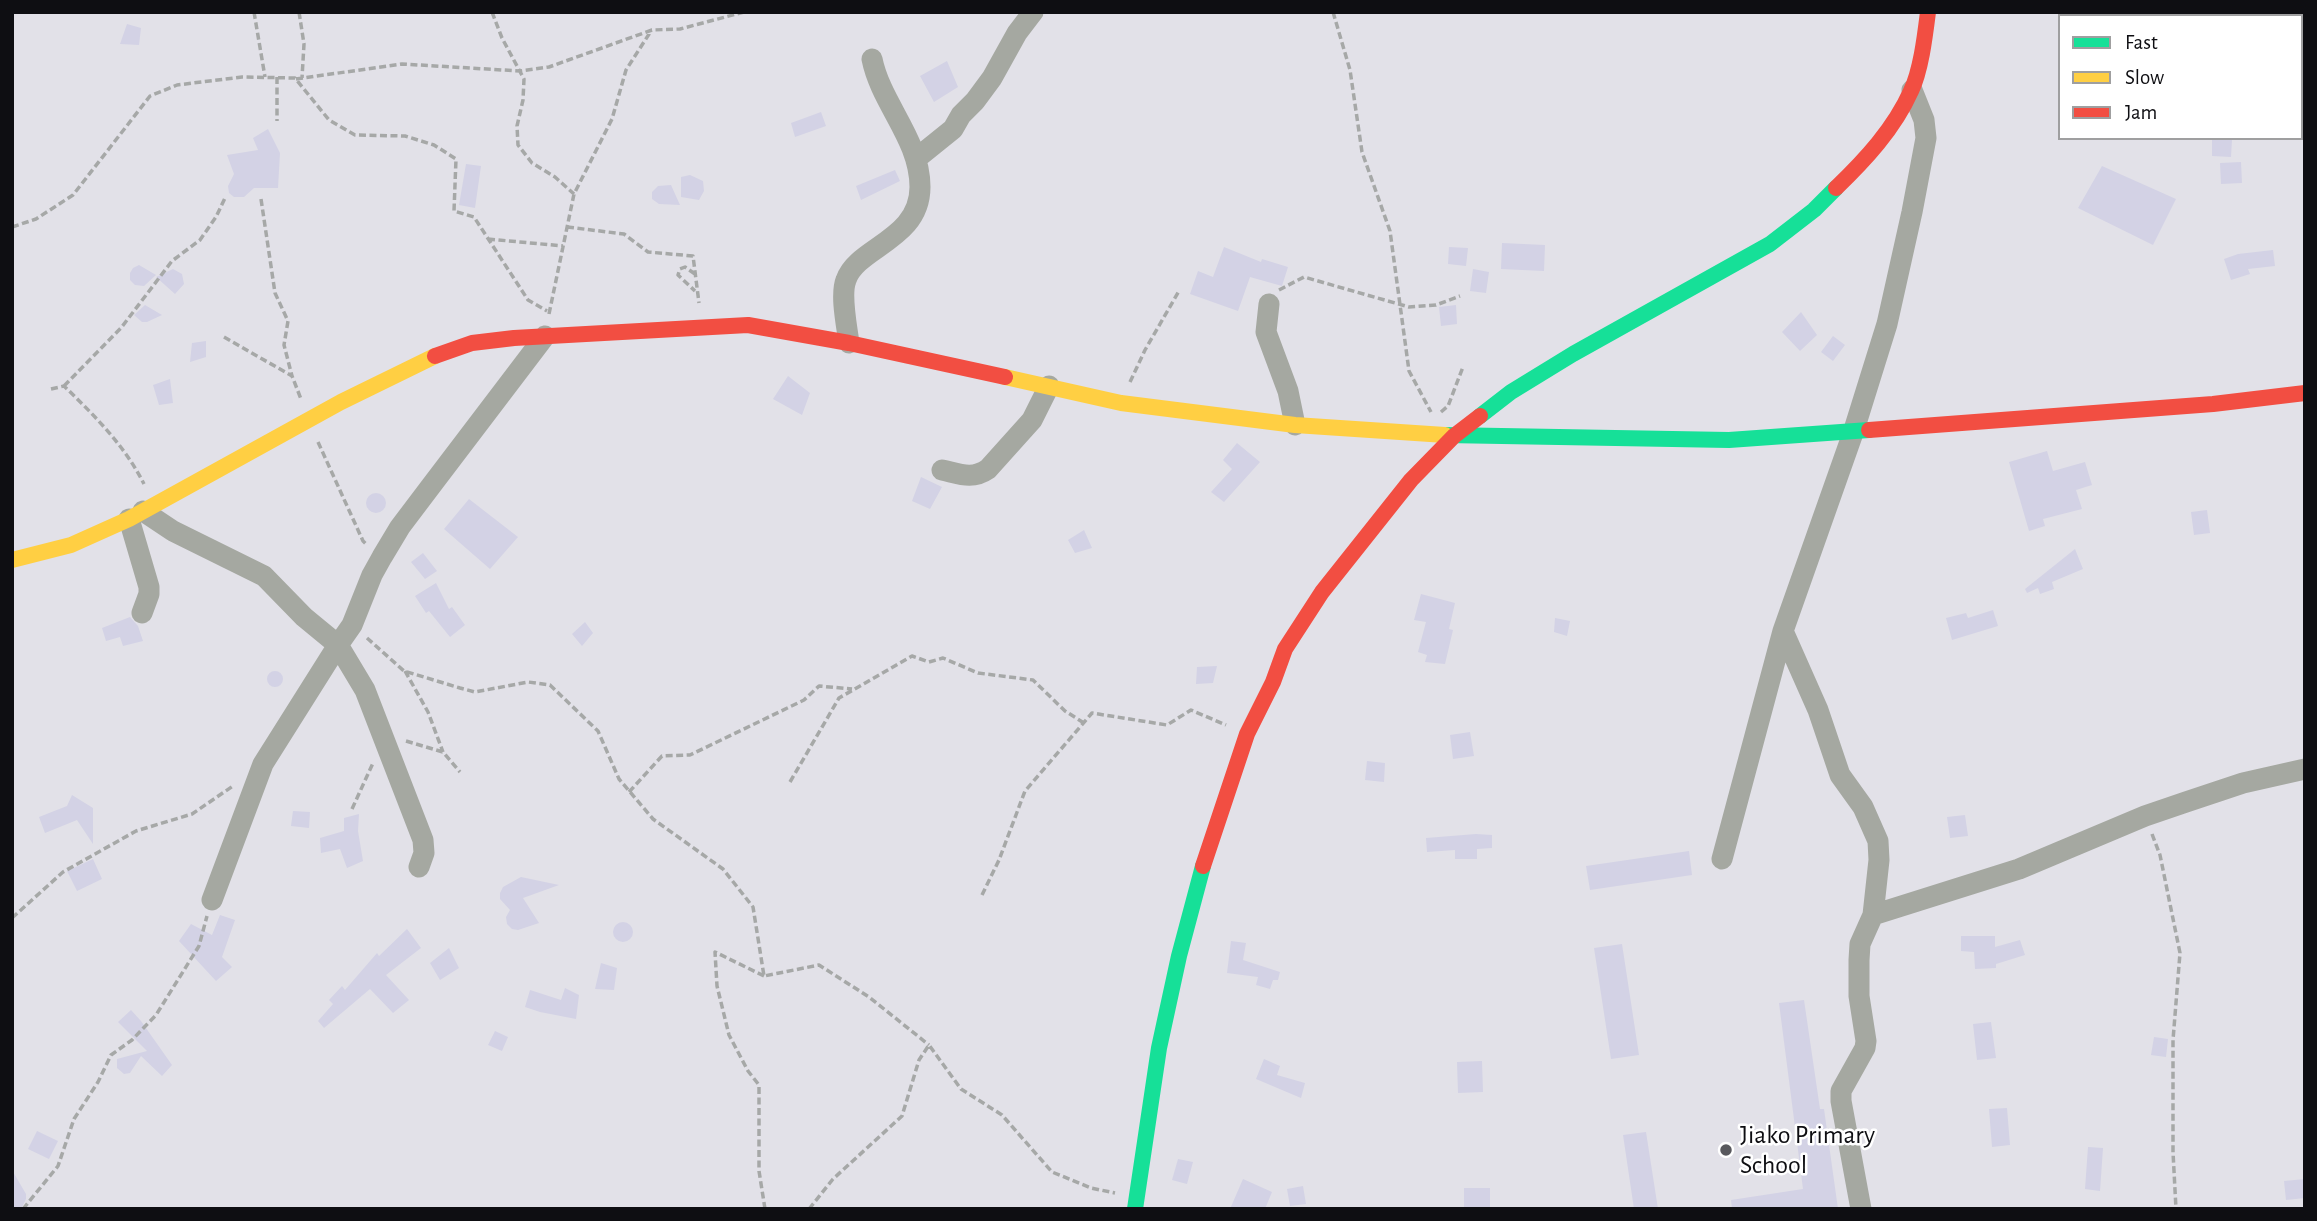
<!DOCTYPE html>
<html>
<head>
<meta charset="utf-8">
<style>
	body { margin:0 }
	#map { position:relative; width:2317px; height:1221px; overflow:hidden; background:#e2e1e8; font-family:"Alegreya Sans",sans-serif }
	canvas { display:block }
	.frame { position:absolute; inset:0; border:14px solid #0e0e12; pointer-events:none }
	.legend { position:absolute; left:2058px; top:14px; width:245px; height:126px; box-sizing:border-box; background:#fff; border:2px solid #9f9fa0; margin:0; padding:9px 12px; list-style:none; font-size:21px; color:#0e0e12 }
	.legend li { display:flex; align-items:center; gap:14px; height:35px }
	.legend b { width:35px; border:2px solid #9f9fa0 }
</style>
</head>
<body>
<div id="map">
<canvas width="2317" height="1221"></canvas>
<div class="frame"></div>
<ul class="legend">
<li><b style="height:9px;background:#16e098"></b>Fast</li>
<li><b style="height:9px;background:#ffcf43"></b>Slow</li>
<li><b style="height:9px;background:#f24e42"></b>Jam</li>
</ul>
</div>
<script>
const ctx = document.querySelector('canvas').getContext('2d');
ctx.lineJoin = 'round';
function fillPath(path, color) { ctx.fillStyle = color; ctx.fill(path, 'evenodd'); }
function stroke(path, color, width, dash) { ctx.strokeStyle = color; ctx.lineWidth = width; ctx.lineCap = dash ? 'butt' : 'round'; ctx.setLineDash(dash || []); ctx.stroke(path); }
function label(font, color, halo, rows, align = 'center') {
  ctx.font = font + ' "Alegreya Sans",sans-serif'; ctx.lineWidth = 5; ctx.setLineDash([]); ctx.textBaseline = 'middle'; ctx.strokeStyle = halo; ctx.fillStyle = color; for (const [text, x, y, turn = 0] of rows) {
    ctx.save(); ctx.translate(x, y); ctx.rotate((+turn || 0) * Math.PI / 180); ctx.textAlign = isNaN(turn) ? turn : align; if (halo) ctx.strokeText(text, 0, 0); ctx.fillText(text, 0, 0); ctx.restore();
  }
}
fillPath(new Path2D(`
	M127,24L141,28L139,45L120,44Z
	M947,61L958,87L934,102L920,76Z
	M821,112L826,126L795,137L791,123Z
	M268,129L280,153L278,188H254L244,197H234L229,193L228,186L234,174L227,155L258,150L253,138Z
	M2212,140H2232L2231,157L2212,156Z
	M2241,162L2242,183L2221,184L2220,163Z
	M466,164L481,166L475,208L459,205Z
	M2102,166L2176,199L2153,245L2078,208Z
	M895,170L900,181L861,200L856,186Z
	M690,175L703,181L704,191L699,200L681,197V177Z
	M671,185L680,205L659,204L652,199V192L658,186Z
	M1502,243L1545,245L1544,271L1501,269Z
	M1224,247L1261,262L1262,259L1288,267L1282,286L1250,277L1238,311L1190,294L1198,271L1213,277Z
	M1449,247L1468,248L1466,266L1448,264Z
	M2273,250L2275,266L2248,269L2250,274L2231,280L2224,259L2238,254Z
	M139,265L156,275L144,286L135,285L130,280V273L133,268Z
	M173,269L182,274L184,284L175,294L156,277Z
	M1473,269L1489,272L1486,293L1470,291Z
	M145,305L162,315L147,322H142L134,315Z
	M1456,305L1457,324L1441,326L1439,307Z
	M1801,312L1817,335L1800,351L1782,332Z
	M1833,336L1845,345L1833,361L1821,352Z
	M206,341V357L190,362L192,343Z
	M788,376L810,393L802,415L773,399Z
	M170,379L173,403L159,405L153,385Z
	M1237,443L1260,462L1224,502L1211,492L1232,469L1223,460Z
	M2047,451L2053,471L2085,462L2092,485L2076,490L2082,509L2043,519L2045,526L2029,531L2009,462Z
	M921,477L942,487L930,509L912,501Z
	M366 503a10 10 0 1 1 20 0a10 10 0 1 1-20 0Z
	M469,499L518,537L490,569L444,529Z
	M2207,510L2210,533L2194,535L2191,512Z
	M1084,530L1092,548L1075,553L1068,540Z
	M2075,549L2083,569L2052,582L2054,589L2040,594L2038,588L2027,593L2025,589Z
	M423,553L437,571L425,579L411,562Z
	M436,583L449,609L452,607L465,625L450,637L429,611L426,613L415,596Z
	M1421,594L1455,603L1449,629L1453,630L1445,664L1425,662L1427,655L1418,652L1426,622L1414,620Z
	M1993,610L1998,626L1952,640L1946,618L1966,613L1968,618Z
	M130,617L138,626L143,641L123,646L120,637L106,641L102,628Z
	M1555,618L1570,621L1567,636L1554,632Z
	M585,622L593,633L582,646L572,634Z
	M1217,666L1213,683L1196,684L1197,667Z
	M267 679a8 8 0 1 1 16 0a8 8 0 1 1-16 0Z
	M1470,732L1474,756L1453,759L1450,735Z
	M1367,761L1385,763L1384,782L1365,780Z
	M72,795L93,808V844L77,820L45,833L39,817L67,806Z
	M293,811L310,812L309,828L291,826Z
	M359,814L358,831L363,861L347,868L340,849L321,853L320,838L344,831V818Z
	M1965,815L1968,836L1950,838L1947,817Z
	M1476,834L1492,835V848L1477,849V859H1455V850L1427,852L1426,838Z
	M1689,851L1692,875L1590,890L1586,866Z
	M93,859L102,879L77,891L67,871Z
	M521,877L559,885L523,898L539,923L518,930L512,929L507,924L506,917L510,910L500,899V893L503,887Z
	M220,915L235,920L222,957L232,967L216,981L179,941L191,924L212,935Z
	M613 932a10 10 0 1 1 20 0a10 10 0 1 1-20 0Z
	M407,929L421,948L386,975L409,1000L393,1013L370,989L324,1028L318,1021L333,1004L329,1000L342,986L345,990L377,953L379,956Z
	M1961,936H1995V947L2020,940L2025,955L1996,964V968L1975,969L1974,952L1961,951Z
	M1231,941L1246,943L1243,960L1280,972L1278,980H1273L1270,989L1256,985L1258,977L1227,973Z
	M1622,944L1639,1055L1611,1059L1594,948Z
	M449,948L459,968L440,980L430,963Z
	M601,963L617,968L614,990L595,989Z
	M565,988L579,995L576,1019L540,1012L525,1007L530,990L561,1000Z
	M1804,1000L1820,1109H1824L1838,1209H1732L1731,1200L1803,1189L1779,1003Z
	M131,1010L141,1021L172,1065L162,1076L141,1056L130,1073L124,1074L117,1068V1059L147,1051L118,1022Z
	M1991,1022L1996,1058L1977,1060L1973,1024Z
	M495,1031L508,1037L502,1051L488,1045Z
	M2154,1037L2168,1039L2166,1057L2151,1055Z
	M1264,1059L1280,1066L1277,1075L1305,1083L1301,1098L1256,1079Z
	M1482,1061L1483,1092L1458,1093L1457,1062Z
	M2007,1108L2010,1145L1992,1147L1989,1109Z
	M37,1131L58,1141L49,1159L28,1149Z
	M1646,1132L1658,1209H1634L1623,1135Z
	M2088,1147L2103,1148L2100,1191L2085,1189Z
	M1178,1159L1193,1162L1187,1184L1172,1180Z
	M12,1170L26,1194V1199L21,1209H12Z
	M1243,1179L1272,1192L1265,1209H1230Z
	M2305,1179V1198L2286,1200L2284,1181Z
	M1303,1186L1306,1204L1290,1206L1287,1189Z
	M1464,1188H1490V1209H1464Z`), '#d3d2e5');
stroke(new Path2D(`
	M254,12L265,77
	M299,12L304,44L302,78
	M492,12L502,38L524,79L523,100L517,126L518,145L532,163L555,177L574,194
	M1333,12L1350,70L1362,152L1390,231L1409,371L1431,412
	M277,77V121
	M296,79L402,64L520,71L549,67L652,30L680,29L744,12
	M261,199L275,293L288,321L284,345L292,376
	M12,227L36,219L73,195L150,96L177,85L242,77L295,78L329,120L355,135L405,136L434,145L456,159L454,211L474,217L528,300L547,311
	M567,227L624,234L648,252L693,256L699,303
	M488,239L563,246
	M695,274L685,267L680,269L678,275L695,291
	M1279,290L1304,277L1409,307L1436,305L1460,296
	M549,314L574,194L612,119L626,70L651,31
	M224,337L292,376L301,399
	M1130,382L1145,350L1179,291
	M64,386L121,328L172,261L200,240L216,217L225,198
	M51,389L64,386C95,416 125,446 144,484
	M1441,412L1448,406L1463,367
	M318,442L363,541L367,545
	M367,638L404,671L460,688L475,692L528,682L550,685L598,731L619,779L653,819L723,869L753,907L764,976L819,965L869,997L929,1045
	M405,671L428,712L443,752
	M406,741L443,752L460,772
	M790,782L839,698L912,656L929,662L943,658L978,673L1033,680L1065,711L1084,723
	M629,792L662,756L690,755L804,700L819,686L852,689
	M352,809L373,763
	M2152,834L2160,855L2180,953L2173,1040V1152L2176,1209
	M982,895L999,860L1025,791L1092,713L1167,725L1191,710L1226,725
	M12,918L63,872L136,831L192,814L233,786
	M764,976L715,952L717,986L729,1035L748,1071L759,1085V1171L765,1209
	M23,1209L58,1166L74,1119L98,1082L111,1055L132,1040L156,1015L199,946L207,916
	M809,1209L833,1179L902,1116L919,1060L929,1045L961,1089L1002,1115L1052,1172L1091,1188L1115,1193`), '#a6a8a7', 3.5, [7, 3.5]);
stroke(new Path2D(`
	M917,158L953,129L961,115L975,101L992,78L1017,33L1033,12
	M1269,304L1266,332L1288,391L1295,425
	M849,343C847,327 840,295 846,280C857,247 920,240 920,187C920,139 881,104 872,59
	M942,470C960,474 972,480 988,469L1032,420L1049,386
	M143,511L173,531L264,576L304,617L338,645L365,690L423,840L424,853L419,867
	M129,519L149,587V594L142,613
	M1783,631L1818,710L1840,775L1863,807L1878,841L1879,860L1873,915L1860,944L1859,960V996L1866,1041L1865,1048L1841,1091V1101L1861,1209
	M1722,859L1783,631L1853,433L1887,324L1912,212L1926,138L1924,120L1912,90
	M212,900L263,764L338,645L352,625L372,575L382,557L400,527L431,486L545,336
	M1873,915L2019,869L2145,816L2186,802L2243,783L2305,769`), '#a5a8a1', 21);
stroke(new Path2D(`
	M1480,416L1511,392L1573,354L1770,244L1814,210L1836,188
	M1445,435L1729,440L1869,430
	M1135,1209L1159,1048L1179,956L1203,866`), '#16e098', 16);
stroke(new Path2D(`
	M1005,377L1121,403L1295,425L1445,435
	M12,560L71,545L129,519L341,402L435,356`), '#ffcf43', 16);
stroke(new Path2D(`
	M1836,188C1865,160 1894,129 1911,91C1921,70 1925,36 1928,12
	M435,356L472,343L514,338L748,325L849,343L1005,377
	M1869,430L2213,404L2305,393
	M1203,866L1247,734L1273,682L1285,649L1322,592L1411,480L1454,436L1480,416`), '#f24e42', 16);
for (const [x, y, r, color] of [
	[1726,1150,7,"#58585d"]
]) { const dot = new Path2D(); dot.arc(x, y, r, 0, 2 * Math.PI); ctx.fillStyle = color; ctx.fill(dot); stroke(dot, '#fff', 2.5); }
label('26px', '#0e0e12', '#fff', [
	["Jiako Primary",1740,1135],
	["School",1740,1165]
], 'left');
</script>
</body>
</html>
